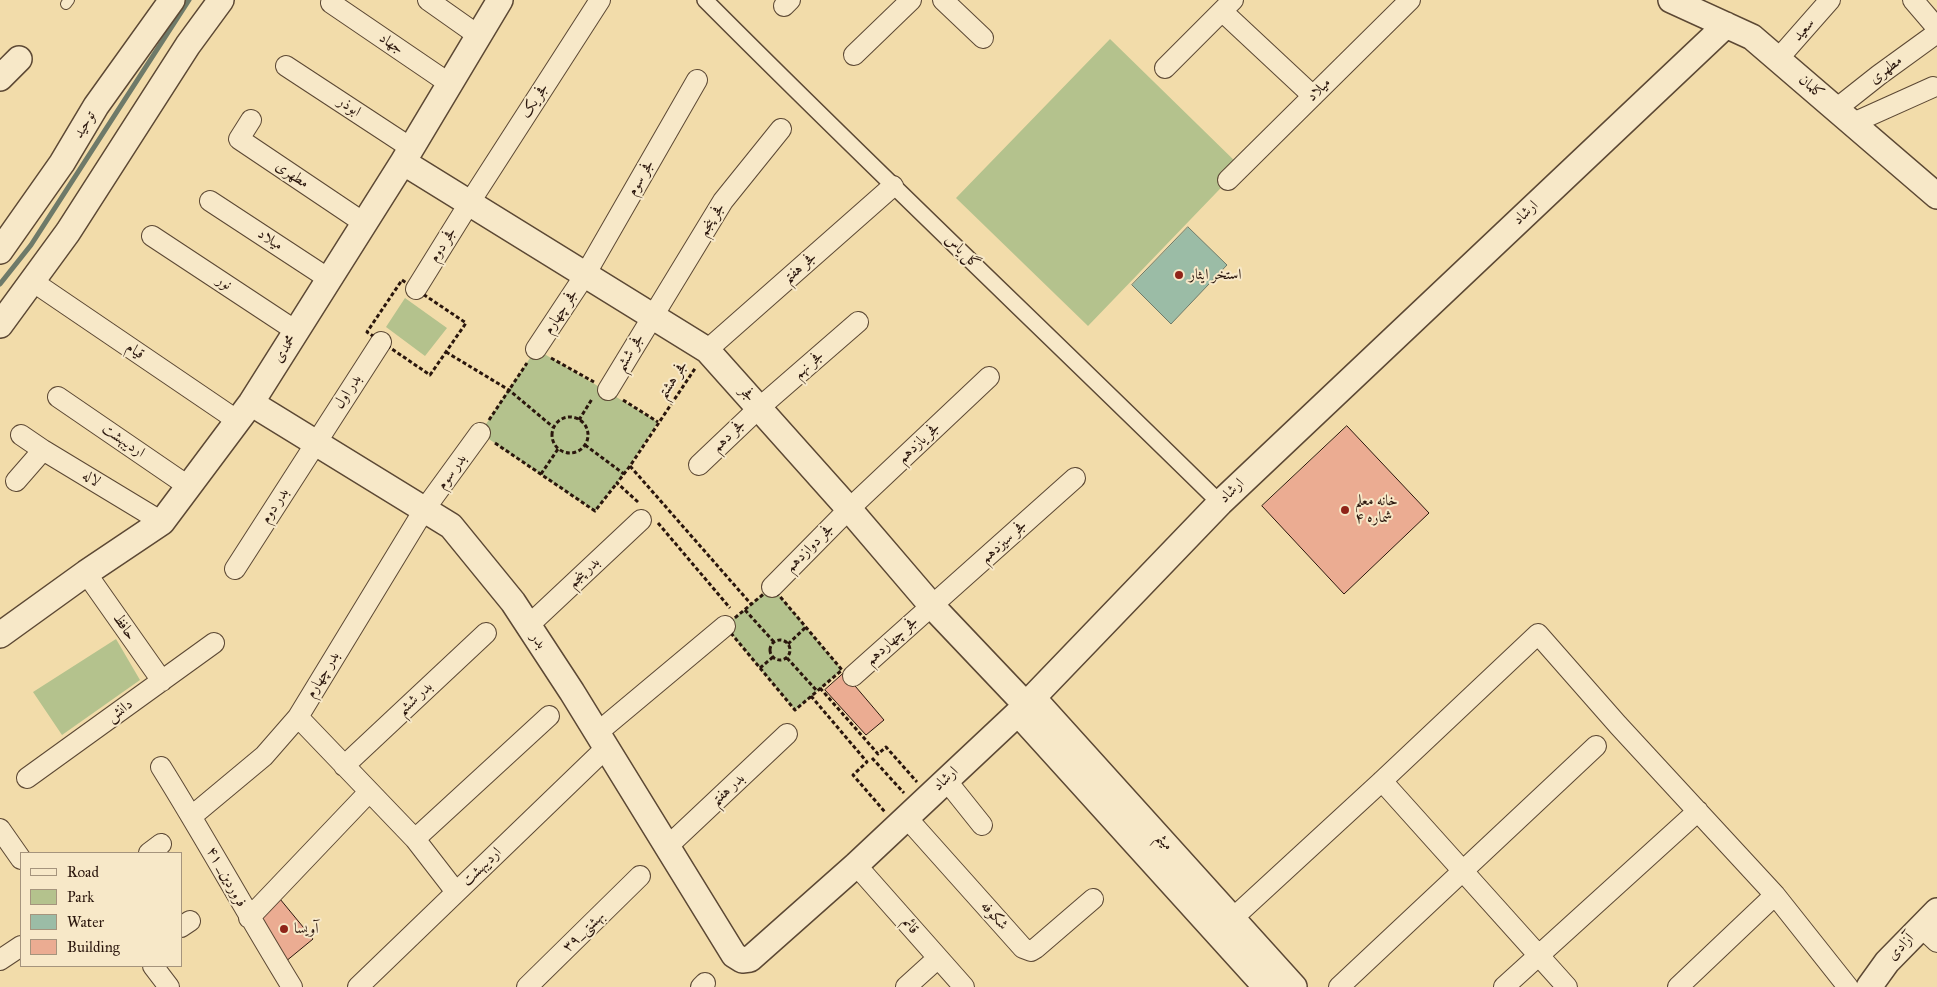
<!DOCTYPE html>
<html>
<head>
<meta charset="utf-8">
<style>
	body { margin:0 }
	#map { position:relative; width:1937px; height:987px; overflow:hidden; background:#f2dcaa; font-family:"IM FELL Great Primer",serif }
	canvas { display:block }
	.legend { position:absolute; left:20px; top:852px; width:162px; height:115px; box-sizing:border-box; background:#f7e8c8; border:1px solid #a5947d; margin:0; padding:6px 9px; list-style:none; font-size:15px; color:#2a160d }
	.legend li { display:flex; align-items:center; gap:10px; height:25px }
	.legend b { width:25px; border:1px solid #a5947d }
</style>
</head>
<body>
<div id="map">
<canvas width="1937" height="987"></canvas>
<ul class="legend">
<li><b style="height:6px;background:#f7e8c8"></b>Road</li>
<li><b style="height:14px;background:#b4c28d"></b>Park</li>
<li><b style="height:14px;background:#9bbca6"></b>Water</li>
<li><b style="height:14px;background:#ebac92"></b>Building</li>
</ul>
</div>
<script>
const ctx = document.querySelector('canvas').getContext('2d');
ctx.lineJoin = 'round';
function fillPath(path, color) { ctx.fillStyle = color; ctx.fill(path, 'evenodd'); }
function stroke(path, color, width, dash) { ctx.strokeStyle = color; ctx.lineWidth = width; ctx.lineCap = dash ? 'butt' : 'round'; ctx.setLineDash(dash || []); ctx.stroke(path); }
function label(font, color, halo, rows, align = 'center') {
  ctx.font = font + ' "IM FELL Great Primer",Amiri,serif'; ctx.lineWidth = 4; ctx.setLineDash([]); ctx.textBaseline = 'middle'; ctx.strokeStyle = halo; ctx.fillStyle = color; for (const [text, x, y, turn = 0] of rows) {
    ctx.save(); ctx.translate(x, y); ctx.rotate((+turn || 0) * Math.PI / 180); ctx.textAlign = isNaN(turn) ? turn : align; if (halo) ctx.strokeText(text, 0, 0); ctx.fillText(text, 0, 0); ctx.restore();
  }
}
fillPath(new Path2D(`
	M1110,39L1241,167L1088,326L956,198Z
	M405,298L447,328L425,356L386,327Z
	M536,349L658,422L624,474L595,511L480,433Z
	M772,587L842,670L795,710L725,626Z
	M116,639L140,680L62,735L33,692Z`), '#b4c28d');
const water = new Path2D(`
	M1188,227L1227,265L1171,324L1132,285Z`);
fillPath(water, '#9bbca6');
stroke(water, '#6e7a69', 1);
stroke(new Path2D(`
	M0,284L31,245L189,0`), '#6e7a69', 5);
const building = new Path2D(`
	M1347,426L1429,513L1344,594L1262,506Z
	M844,673L884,720L866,735L825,690Z
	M280,899L313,939L285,962L255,919Z`);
fillPath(building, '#ebac92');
stroke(building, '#2a160d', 1);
const service = new Path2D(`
	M66,4L69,0`);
const pedestrian = new Path2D(`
	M705,0C874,170 1049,335 1220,503`);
const minor = new Path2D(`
	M428,0L479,36
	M943,0L983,38
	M1913,0L1937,28
	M331,3L450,84
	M784,6L790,0
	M1223,12L1313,96
	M854,55L911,0
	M1778,59L1830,0
	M286,66L411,148
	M1165,68L1233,0
	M1836,109L1879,75L1937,33
	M251,120L239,139L364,223
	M1853,123L1933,87
	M1228,180L1410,0
	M210,201L329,279
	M152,236L296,331
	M32,281L238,421
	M416,289L470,202L600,0
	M536,349L585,275L697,80
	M707,350L893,186
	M608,390L723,201L781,129
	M58,397L188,486
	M21,435L43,450L162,522
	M699,465L759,408L858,322
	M16,481L43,450
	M235,569L381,342
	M86,573L162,681
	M772,587L849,509L989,377
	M528,626L641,520
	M853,676L1075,478
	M298,717L415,839L456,892
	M597,733L725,626
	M344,766L486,633
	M161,767C206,839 247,914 292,987
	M27,778L214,643
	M946,780L982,825
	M1382,781L1567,987
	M192,816L264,756L298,717L424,510L480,433
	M906,817L1023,948L1031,951L1036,948L1093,899
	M0,829L21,859
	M415,839L549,716
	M668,846L787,734
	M149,853L161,844
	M856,865L964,987
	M249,918L369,792
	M1232,919L1382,781L1538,634L1618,725L1775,895L1848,987
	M181,927L190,921
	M1921,927L1937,942
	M0,960L21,946
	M153,966L169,987
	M358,987L606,748
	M527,987L640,876
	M701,987L705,983
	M906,987L938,958
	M1339,987L1596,746
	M1504,987L1698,811
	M1678,987L1775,895`);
const tertiary = new Path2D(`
	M1671,0L1752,37L1937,196
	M0,78L19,59
	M403,162L707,350L849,509L932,606L1026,705
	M0,251L62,163L96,106L172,0
	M0,325L68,232L188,45L221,0
	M251,403L451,526L513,602L572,692L734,955L742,960L750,959L856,865L1018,713L1220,503L1726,25
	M0,635L86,573L162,522L251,403L403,162L500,0
	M1033,698L1294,987
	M1018,713L1266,987
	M1869,987L1887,962L1937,911`);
stroke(service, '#5c4834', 12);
stroke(pedestrian, '#5c4834', 18);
stroke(minor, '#5c4834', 22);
stroke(tertiary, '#5c4834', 28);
stroke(new Path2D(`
	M402,280L466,323L430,375L367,332Z
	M446,352L509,390L553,427
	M551,358L594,382
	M623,400L658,422
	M552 435a18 18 0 1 1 36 0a18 18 0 1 1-36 0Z
	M489,420L527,363
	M579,420L592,399
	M495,443L595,511L617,483
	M585,445L624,474
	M630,466L751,604
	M541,474L558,449
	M638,502L617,483L630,466L696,367
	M658,523L730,608
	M772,587L842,670L795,710L725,626Z
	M745,610L774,642
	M770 650a10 10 0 1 1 20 0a10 10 0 1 1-20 0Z
	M788,644L806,627
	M787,658L817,691
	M760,668L773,657
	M820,688L878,754L886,747L917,782
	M811,696L867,762L853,775L885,812
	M872,758L904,793`), '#2a160d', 3, [4, 2.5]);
stroke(service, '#f7e8c8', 10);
stroke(pedestrian, '#f7e8c8', 15);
stroke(minor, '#f7e8c8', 20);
stroke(tertiary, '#f7e8c8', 25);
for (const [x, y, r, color] of [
	[1179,275,5,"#8f2418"],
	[1345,510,5,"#8f2418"],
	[284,929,5,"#8f2418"]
]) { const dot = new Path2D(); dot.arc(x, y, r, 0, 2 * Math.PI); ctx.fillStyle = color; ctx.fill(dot); stroke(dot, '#f7e8c8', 2); }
label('15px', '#2a160d', '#f7e8c8', [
	["سعید",1804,30,-49],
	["جهاد",391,44,34],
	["مطهری",1886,70,-37],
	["کلمان",1811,87,41],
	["میلاد",1319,90,-45],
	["فجر یک",535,101,-57],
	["ابوذر",349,107,33],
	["توحید",85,125,-59],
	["مطهری",292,175,34],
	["فجر سوم",641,178,-60],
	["ارشاد",1526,213,-43],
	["فجر پنجم",712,220,-58],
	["میلاد",270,240,33],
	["فجر دوم",443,245,-58],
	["گل یاس",962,252,44],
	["فجر هفتم",800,268,-41],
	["نور",224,283,33],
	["فجر چهارم",561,312,-57],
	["محمدی",285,349,-58],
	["قیام",135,351,34],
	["فجر ششم",630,353,-59],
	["فجر نهم",809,365,-41],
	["فجر هشتم",673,380,-56],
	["بدر اول",348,392,-57],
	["فجر",747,394,49],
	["فجر دهم",729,436,-44],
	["اردیبهشت",123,441,34],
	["فجر یازدهم",919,443,-43],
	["بدر سوم",452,472,-54],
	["لاله",91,479,31],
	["ارشاد",1232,491,-44],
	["بدر دوم",275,506,-57],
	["فجر سیزدهم",1004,542,-42],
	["فجر دوازدهم",810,548,-45],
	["بدر پنجم",584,573,-43],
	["حافظ",124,627,55],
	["بدر",538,641,56],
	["فجر چهاردهم",892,641,-42],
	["بدر چهارم",323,675,-59],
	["بدر ششم",415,699,-43],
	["دانش",120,711,-36],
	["ارشاد",946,779,-43],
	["بدر هفتم",728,790,-43],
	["میثم",1164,842,48],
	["اردیبهشت",482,867,-44],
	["۴۱ _فروردین",226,877,61],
	["شکوفه",994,916,48],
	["قائم",910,926,49],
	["۳۹_بهشتی",584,932,-44],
	["آزادی",1901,947,-46]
]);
label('15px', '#2a160d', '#f7e8c8', [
	["استخر ایثار",1189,275],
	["خانه معلم",1355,501],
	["شماره ۴",1355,518],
	["آویسا",294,929]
], 'left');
</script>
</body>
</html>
